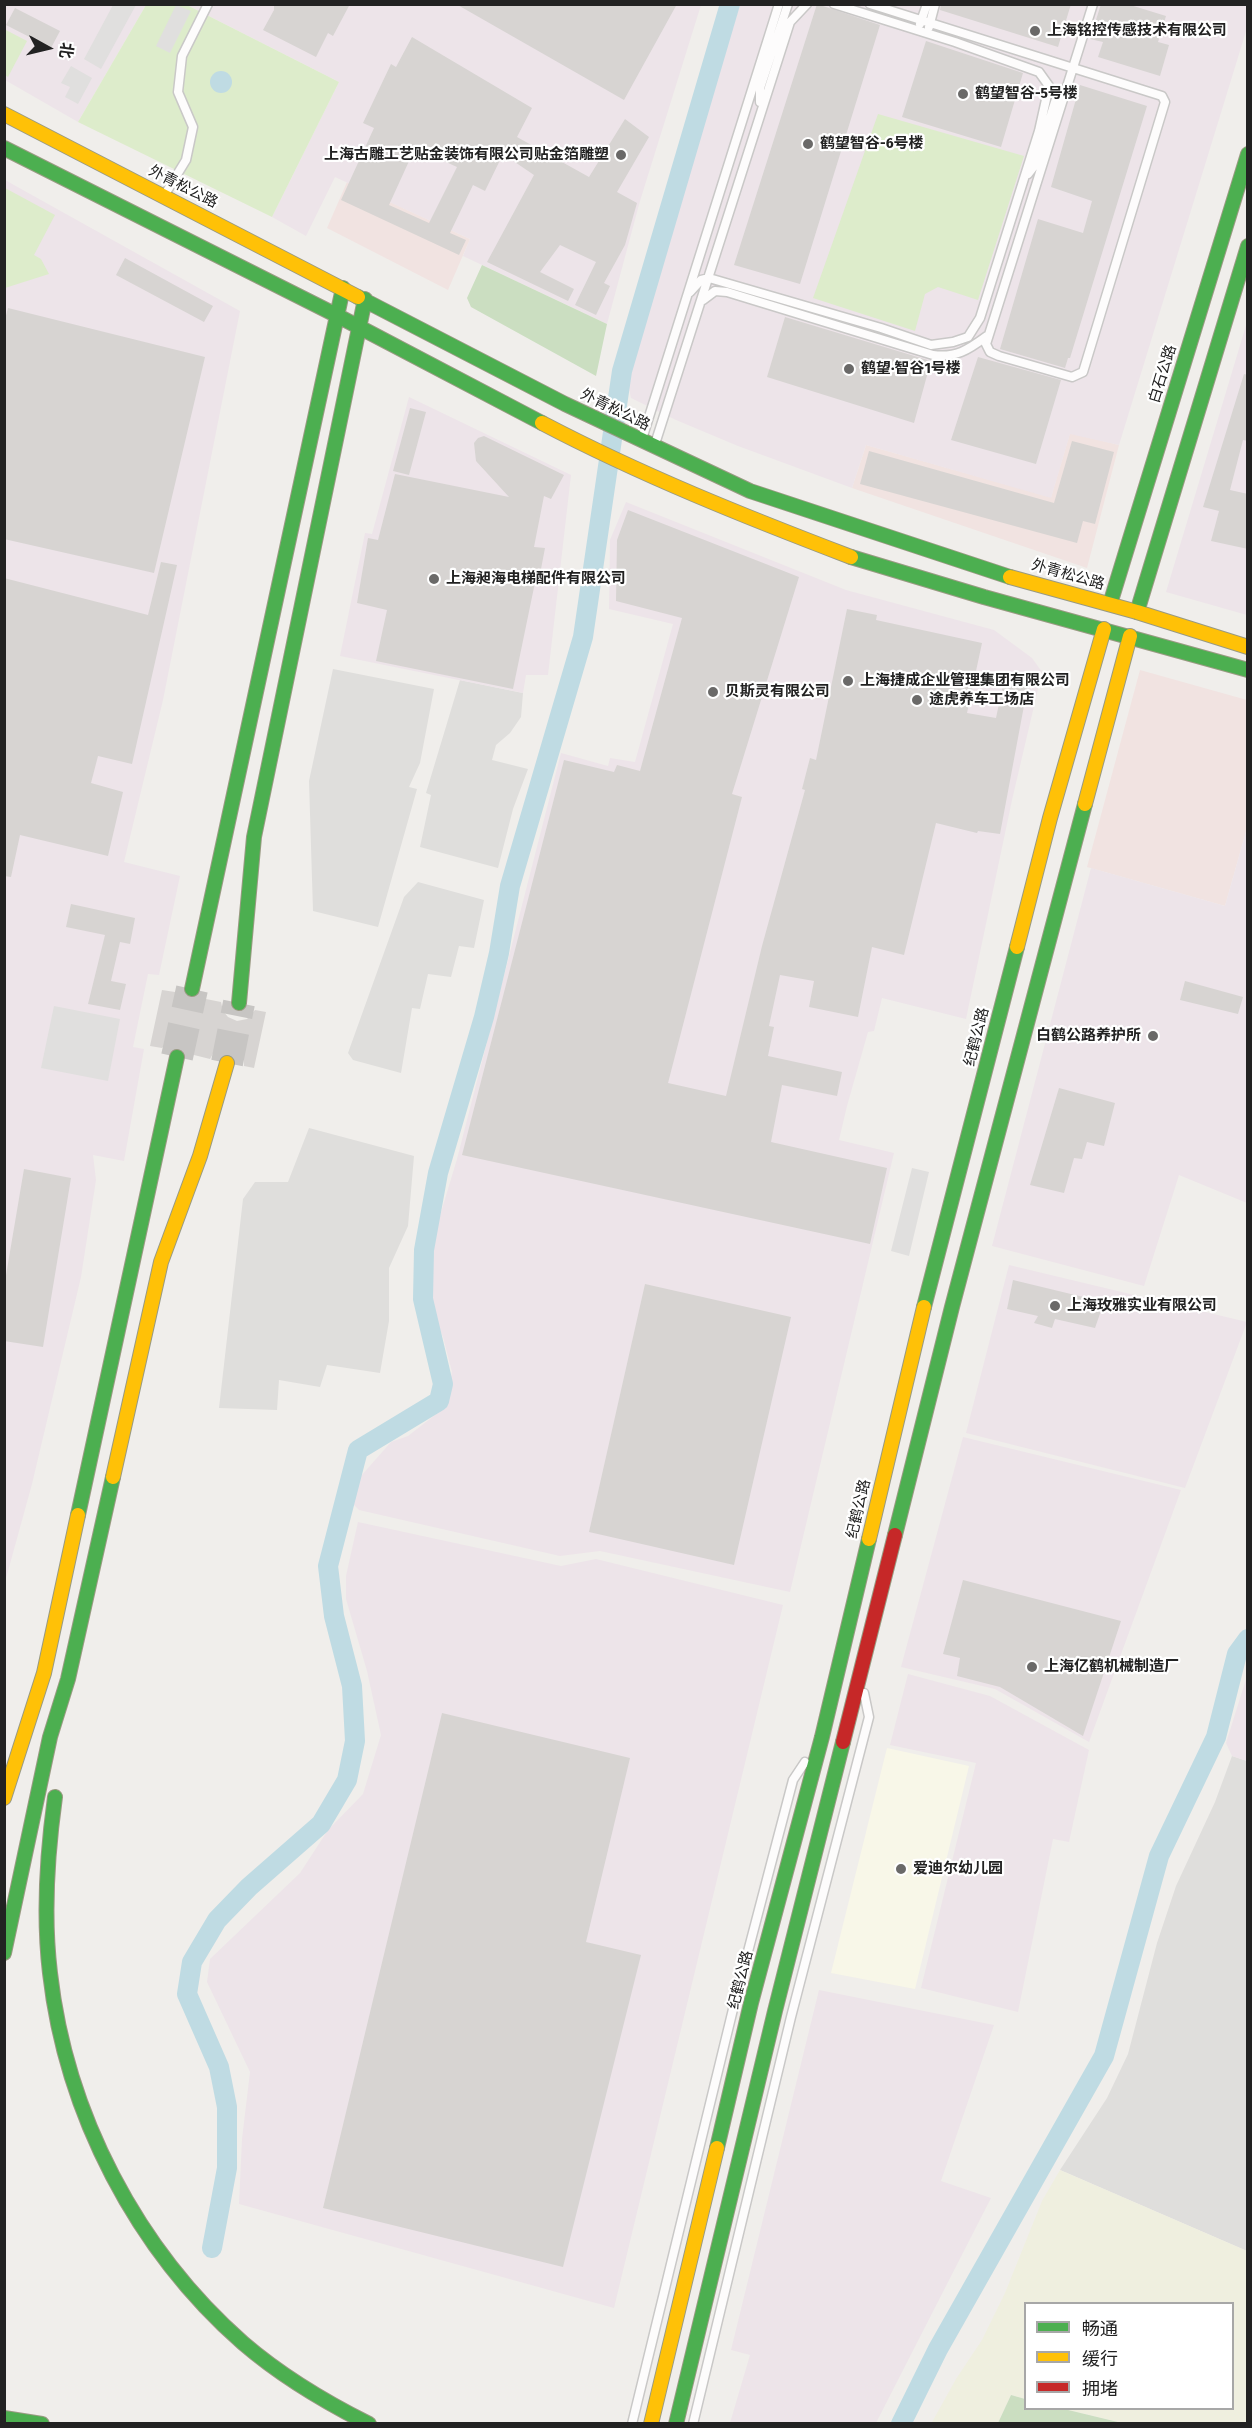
<!DOCTYPE html>
<html>
<head>
<meta charset="utf-8">
<style>
	body { margin:0 }
	#map { position:relative; width:1252px; height:2428px; overflow:hidden; background:#f0eeeb; font-family:"Fira Sans Condensed","Noto Sans SC",sans-serif }
	canvas { display:block }
	.frame { position:absolute; inset:0; border:6px solid #222; pointer-events:none }
	.legend { position:absolute; left:1024px; top:2302px; width:210px; height:108px; box-sizing:border-box; background:#fff; border:2px solid #a7a7a7; margin:0; padding:8px 10px; list-style:none; font-size:18px; color:#222 }
	.legend li { display:flex; align-items:center; gap:12px; height:30px }
	.legend b { width:30px; border:2px solid #a7a7a7 }
	.north { position:absolute; left:18px; top:18px; width:60px; height:60px; -webkit-text-stroke:4px #fff; paint-order:stroke; rotate:98deg; font-size:16px; font-weight:700; line-height:24px; text-align:center; color:#222 }
	.north::after { content:''; display:block; margin:auto; width:21px; height:27px; background:#222; clip-path:polygon(50% 0,100% 100%,50% 72%,0 100%) }
</style>
</head>
<body>
<div id="map">
<canvas width="1252" height="2428"></canvas>
<div class="frame"></div>
<ul class="legend">
<li><b style="height:8px;background:#4caf50"></b>畅通</li>
<li><b style="height:8px;background:#ffc107"></b>缓行</li>
<li><b style="height:8px;background:#c62828"></b>拥堵</li>
</ul>
<div class="north">北</div>
</div>
<script>
const ctx = document.querySelector('canvas').getContext('2d');
ctx.lineJoin = 'round';
function fillPath(path, color) { ctx.fillStyle = color; ctx.fill(path, 'evenodd'); }
function stroke(path, color, width, dash) { ctx.strokeStyle = color; ctx.lineWidth = width; ctx.lineCap = dash ? 'butt' : 'round'; ctx.setLineDash(dash || []); ctx.stroke(path); }
function label(font, color, halo, rows, align = 'center') {
  ctx.font = font + ' "Fira Sans Condensed","Noto Sans SC",sans-serif'; ctx.lineWidth = 4.5; ctx.setLineDash([]); ctx.textBaseline = 'middle'; ctx.strokeStyle = halo; ctx.fillStyle = color; for (const [text, x, y, turn = 0] of rows) {
    ctx.save(); ctx.translate(x, y); ctx.rotate((+turn || 0) * Math.PI / 180); ctx.textAlign = isNaN(turn) ? turn : align; if (halo) ctx.strokeText(text, 0, 0); ctx.fillText(text, 0, 0); ctx.restore();
  }
}
fillPath(new Path2D(`
	M333,669L434,689L420,763L409,787L417,789L378,927L313,911L309,781Z
	M460,680L523,693L521,717L510,733L496,745L492,760L528,769L513,809L498,868L420,847L431,795L426,793Z
	M418,882L484,900L474,948L459,946L451,977L428,974L420,1009L412,1008L401,1073L353,1060L348,1053L404,897Z
	M309,1128L414,1156L408,1226L389,1268V1321L380,1373L327,1365L320,1387L279,1380L277,1410L219,1408L243,1199L255,1182H288Z
	M1232,1756L1247,1761V2251L1060,2170L1107,2098L1128,2054L1157,1943L1176,1886L1215,1802Z`), '#dfdedc');
fillPath(new Path2D(`
	M347,182L470,239L448,290L327,228Z
	M1070,433L1119,445L1087,568L852,488L866,445L1051,497Z
	M1140,670L1247,700V828L1225,906L1087,867Z`), '#f1e3e1');
fillPath(new Path2D(`
	M5,5H146L78,122L5,80Z
	M187,5H701L640,201L607,324L463,256L470,239L335,177L306,236L272,217L339,82Z
	M740,5H1247V28L1119,445L1070,434L1051,498L866,445L852,488L738,446L676,420L631,398L628,384L630,370L661,270L702,125Z
	M5,180L240,311L163,700L124,862L180,876L159,975L148,974L133,1047L144,1049L124,1161L93,1155L96,1180L81,1277L32,1484L5,1582Z
	M1247,322V615L1166,592Z
	M409,397L571,475L548,675H526L523,693L340,656L365,533L372,534Z
	M626,502L846,590L994,630L1032,658L1042,672L1012,800L966,1019L882,998L874,1031L868,1032L847,1106L839,1140L894,1153L790,1592L600,1551L560,1556L359,1510L351,1502L361,1476L391,1442L408,1436L444,1408L452,1372L443,1337L430,1305V1249L457,1159L561,753L608,766L610,758L635,762L673,624L609,609L610,540Z
	M1247,828V1203L1179,1175L1144,1286L992,1246L1091,868L1225,906Z
	M1009,1265L1247,1322L1185,1488L966,1433Z
	M963,1437L1181,1490L1089,1742L995,1689L901,1667Z
	M358,1522L561,1566L596,1559L783,1605L614,2308L239,2204L242,2139L250,2072L207,1982L210,1959L300,1873L328,1830L363,1794L381,1735L367,1671L346,1599V1576Z
	M908,1674L990,1696L1089,1750L1069,1842L1053,1839L1018,2012L921,1988L976,1763L890,1745Z
	M1247,1676V1761L1232,1756L1226,1743Z
	M819,1990L994,2025L941,2181L991,2198L876,2423H730L750,2355L731,2350Z`), '#ede4e9');
fillPath(new Path2D(`
	M887,1748L969,1766L915,1989L831,1973Z`), '#f8f7e8');
fillPath(new Path2D(`
	M1060,2170L1247,2251V2423H1122L1064,2409L1232,2408V2304H1026L1025,2399L1011,2395L998,2423L931,2424L956,2379L982,2340L1005,2293L1042,2201Z`), '#efefdf');
fillPath(new Path2D(`
	M146,5H187L339,82L272,217L78,122Z
	M4,29L27,41L8,77L5,75Z
	M878,114L1024,156L978,300L938,287L925,294L915,331L813,298Z
	M5,188L55,215L34,255L41,259L49,274L5,288Z`), '#ddeccb');
fillPath(new Path2D(`
	M482,265L607,324L596,376L471,307L467,298Z
	M1011,2395L1025,2399L1026,2408L1064,2409L1122,2423H998Z`), '#cbdec1');
fillPath(new Path2D(`
	M113,5H136L101,69L84,59Z
	M176,5L191,11L170,53L156,46Z
	M71,66L92,78L78,104L65,97L70,87L61,83Z
	M54,1006L120,1019L108,1081L41,1068Z
	M912,1168L929,1172L909,1256L891,1251Z`), '#e0dfde');
fillPath(new Path2D(`
	M210 82a11 11 0 1 1 22 0a11 11 0 1 1-22 0Z`), '#bfdbe3');
stroke(new Path2D(`
	M212,2248L227,2168V2107L219,2067L187,1994L192,1962L217,1920L249,1887L321,1824L347,1780L355,1741L352,1686L334,1616L328,1566L358,1450L439,1401L443,1384L423,1299L424,1250L438,1173L484,1017L499,953L510,886L583,637L622,371L730,4
	M901,2424L938,2349L1104,2056L1159,1856L1216,1737L1237,1654L1248,1639`), '#bfdbe3', 20);
fillPath(new Path2D(`
	M274,4H350L333,36L328,33L316,57L263,30L274,10Z
	M456,4H677L624,100Z
	M817,4L880,25L800,284L734,265Z
	M941,4H1071L1058,47L940,10Z
	M1101,4H1127L1166,16L1158,42L1169,45L1160,76L1098,57L1103,42L1090,39Z
	M15,8L60,31L51,48L6,25Z
	M412,37L532,108L517,137L589,177L625,119L649,137L617,192L637,203L625,245L604,283L610,286L596,315L575,305L596,262L560,245L540,272L574,289L568,301L487,262L534,175L503,154L485,191L473,185L450,233L466,240L459,255L341,200L374,128L363,123L391,64L396,67ZM415,148L457,167L429,223L389,205Z
	M926,41L1023,73L1001,147L902,117Z
	M1080,85L1147,106L1070,358H1068L1065,368L1000,349L1038,219L1083,233L1092,201L1051,187Z
	M125,258L213,306L204,322L116,275Z
	M8,308L205,357L154,573L4,539V323Z
	M785,317L931,361L914,423L767,377Z
	M978,357L1061,380L1036,464L951,440Z
	M1244,374L1248,375V441L1243,440L1230,490L1248,494V549L1211,541L1219,511L1203,507Z
	M410,408L426,412L409,475L393,471Z
	M484,436L564,475L551,499L544,496L534,547L545,548L541,569L538,568L513,689L376,661L387,610L357,603L368,538L378,540L395,474L509,497L476,461L474,443L478,438Z
	M1072,441L1114,452L1095,524L1083,521L1077,543L860,484L869,451L1054,503Z
	M628,510L799,577L732,794L742,797L668,1083L726,1096L762,946L805,790L802,789L810,758L816,760L847,609L877,615L876,620L982,643L967,713L996,718L1005,675L1029,679L1000,834L978,831L977,833L936,823L904,955L872,947L858,1017L809,1007L814,981L780,975L769,1026L774,1027L768,1056L842,1072L837,1096L782,1085L771,1142L887,1168L870,1244L462,1155L564,760L614,772L617,765L640,771L682,618L616,601L617,540Z
	M161,562L177,565L132,764L98,756L91,783L123,792L108,856L20,835L11,877L4,876V578L148,615Z
	M71,904L135,918L130,944L120,942L111,981L126,984L120,1010L88,1004L105,935L66,927Z
	M1185,981L1243,997L1238,1014L1180,1000Z
	M162,990L175,992L180,1002L189,1007L198,1006L206,999L221,1002L223,1011L228,1017L237,1021L247,1019L255,1010L266,1012L254,1068L244,1066V1058L240,1051L231,1046L223,1045L215,1050L210,1059L194,1055L189,1044L180,1039L171,1040L162,1048L150,1046Z
	M1059,1088L1115,1103L1104,1146L1087,1142L1082,1159L1074,1158L1064,1193L1030,1185Z
	M24,1169L71,1178L43,1347L4,1341V1287Z
	M1013,1280L1104,1302L1095,1328L1055,1319L1052,1328L1034,1323L1038,1316L1007,1309Z
	M645,1284L791,1317L734,1565L589,1532Z
	M963,1580L1121,1621L1083,1736L1000,1687L957,1676L960,1658L943,1654Z
	M442,1713L630,1758L586,1942L641,1955L563,2267L323,2208Z`), '#d7d4d2');
stroke(new Path2D(`
	M177,1057L192,989
	M227,1063L239,1003`), '#c7c5c3', 32, [32, 16]);
const lane = new Path2D(`
	M870,4L1162,96L1165,102L1083,372L1072,377L999,356L990,352L986,344L1093,4
	M920,24L927,4
	M929,27L935,4
	M760,102V88L788,4
	M1028,174L1035,165L1056,99
	M164,196L186,160L193,127L178,92L182,56L208,4
	M690,292L701,280L709,278L881,328L931,345L953,342L968,337L980,318L1039,131L1049,86L1039,72L955,42L834,4
	M703,300L715,291L727,292L933,355C956,358 968,350 987,336
	M642,439L779,4
	M655,444L790,22L807,4
	M632,2424L735,2001L793,1780L805,1762
	M693,2424L791,2017L869,1717L864,1693`);
const fast = new Path2D(`
	M4,148L338,316L542,423
	M358,297L565,404L750,491L1010,577
	M851,557L984,597L1248,670
	M1110,604L1248,154
	M1137,612L1248,246
	M192,989L343,288
	M239,1003L254,837L365,299
	M924,1307L1017,947
	M78,1515L177,1057
	M895,1535L952,1307L1085,804
	M55,1797C47,1855 43,1915 50,1973C66,2114 137,2250 243,2343C279,2374 327,2403 369,2424
	M4,1953L50,1737L68,1679L113,1477
	M717,2148L751,2003L822,1737L869,1539
	M4,2418L42,2424
	M676,2424L775,2011L843,1742`);
const slow = new Path2D(`
	M4,114L358,297
	M542,423C641,475 746,517 851,557
	M1010,577L1137,612L1248,647
	M1085,804L1130,636
	M1017,947L1050,818L1104,629
	M113,1477L161,1262L200,1156L227,1063
	M869,1539L924,1307
	M4,1798L44,1673L78,1515
	M651,2424L717,2148`);
const jam = new Path2D(`
	M843,1742L895,1535`);
stroke(lane, '#c9c8c7', 11);
stroke(fast, '#999a82', 16);
stroke(slow, '#999a82', 16);
stroke(jam, '#999a82', 16);
stroke(lane, '#fdfcfc', 8);
stroke(fast, '#4caf50', 14);
stroke(slow, '#ffc107', 14);
stroke(jam, '#c62828', 14);
for (const [x, y, r, color] of [
	[1035,31,6,"#6a6968"],
	[963,94,6,"#6a6968"],
	[808,144,6,"#6a6968"],
	[621,155,6,"#6a6968"],
	[849,369,6,"#6a6968"],
	[434,579,6,"#6a6968"],
	[848,681,6,"#6a6968"],
	[713,692,6,"#6a6968"],
	[917,700,6,"#6a6968"],
	[1153,1036,6,"#6a6968"],
	[1055,1306,6,"#6a6968"],
	[1032,1667,6,"#6a6968"],
	[901,1869,6,"#6a6968"]
]) { const dot = new Path2D(); dot.arc(x, y, r, 0, 2 * Math.PI); ctx.fillStyle = color; ctx.fill(dot); stroke(dot, '#fff', 2); }
label('bold 15px', '#222', '#fff', [
	["上海铭控传感技术有限公司",1047,31],
	["鹤望智谷-5号楼",975,94],
	["鹤望智谷-6号楼",820,144],
	["上海古雕工艺贴金装饰有限公司贴金箔雕塑",609,155,"right"],
	["鹤望·智谷1号楼",861,369],
	["上海昶海电梯配件有限公司",446,579],
	["上海捷成企业管理集团有限公司",860,681],
	["贝斯灵有限公司",725,692],
	["途虎养车工场店",929,700],
	["白鹤公路养护所",1141,1036,"right"],
	["上海玫雅实业有限公司",1067,1306],
	["上海亿鹤机械制造厂",1044,1667],
	["爱迪尔幼儿园",913,1869]
], 'left');
label('15px', '#222', '#fff', [
	["外青松公路",183,187,27],
	["白石公路",1163,374,-73],
	["外青松公路",615,410,26],
	["外青松公路",1068,575,16],
	["纪鹤公路",977,1037,-76],
	["纪鹤公路",859,1509,-77],
	["纪鹤公路",741,1980,-76]
]);
</script>
</body>
</html>
